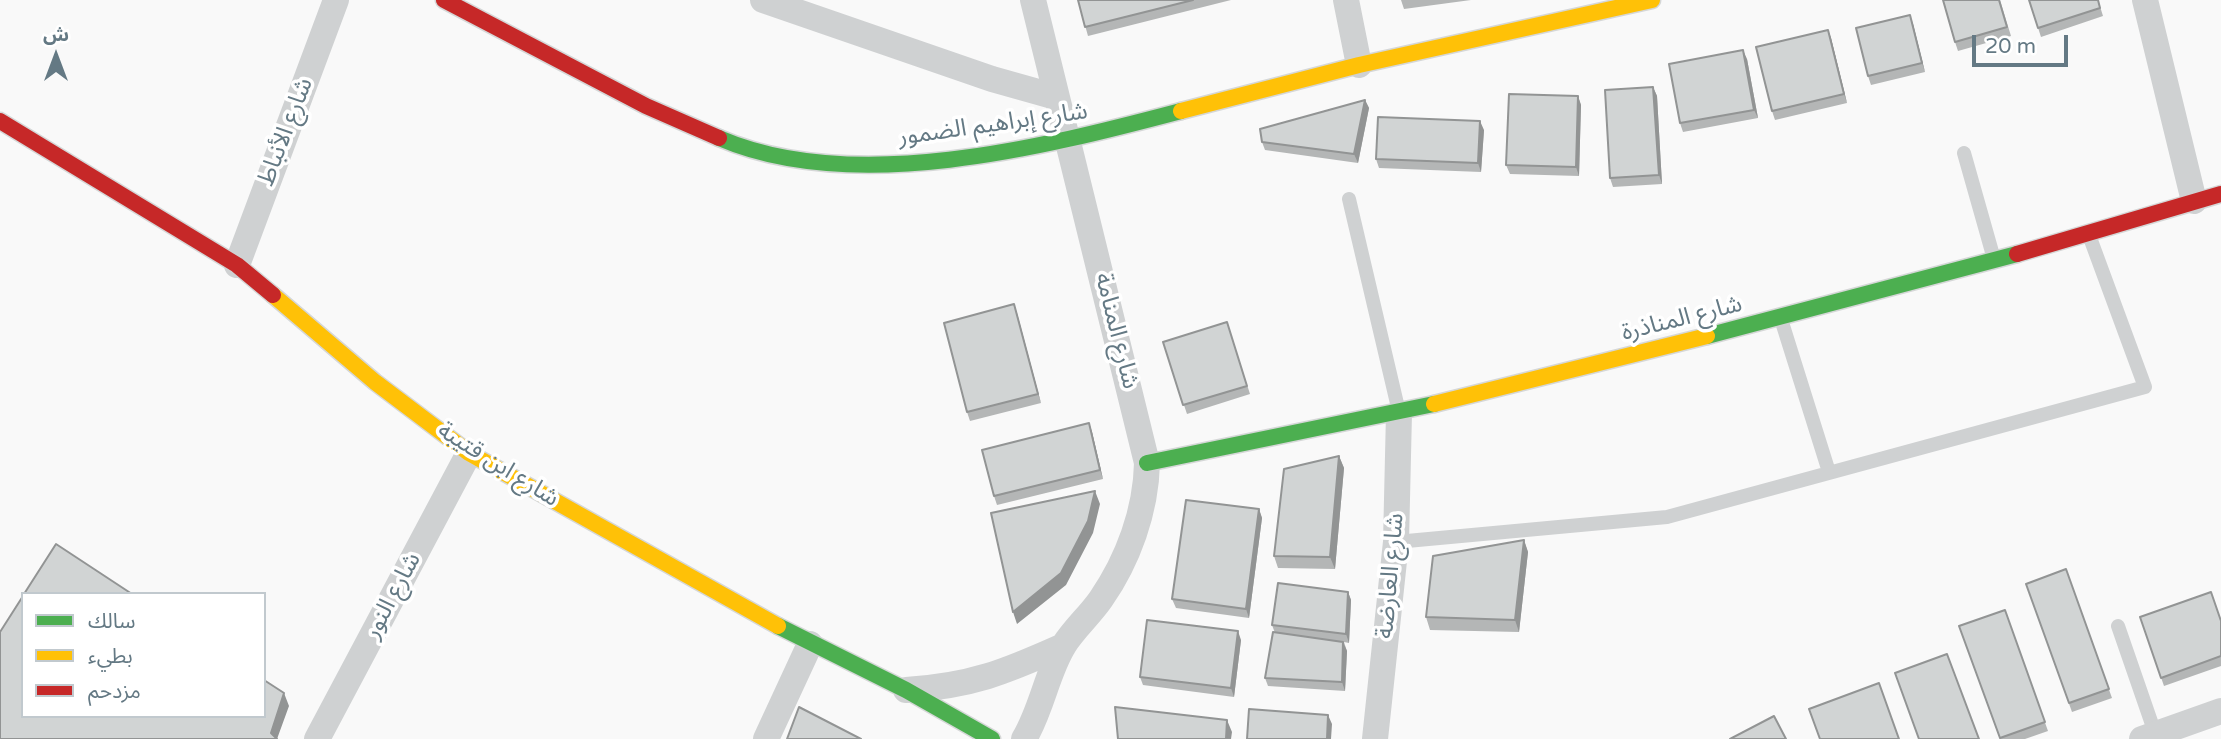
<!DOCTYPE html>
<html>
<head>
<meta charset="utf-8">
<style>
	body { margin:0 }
	#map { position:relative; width:2221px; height:739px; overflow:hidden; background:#f9f9f9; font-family:"Varela Round","Noto Sans Arabic",sans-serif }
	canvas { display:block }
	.legend { position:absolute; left:21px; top:592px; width:245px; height:126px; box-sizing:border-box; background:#fff; border:2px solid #c1c9ce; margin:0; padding:9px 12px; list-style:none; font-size:21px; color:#647984 }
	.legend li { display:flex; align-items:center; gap:14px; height:35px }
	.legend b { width:35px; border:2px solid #c1c9ce }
	.north { position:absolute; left:21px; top:21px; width:70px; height:70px; -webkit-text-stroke:5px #fff; paint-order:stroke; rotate:0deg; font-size:19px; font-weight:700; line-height:28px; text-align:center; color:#647984 }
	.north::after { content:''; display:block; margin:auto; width:24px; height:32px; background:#647984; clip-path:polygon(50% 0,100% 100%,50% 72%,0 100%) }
	.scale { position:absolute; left:1972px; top:35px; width:96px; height:32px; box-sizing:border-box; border:4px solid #647984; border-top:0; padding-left:9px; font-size:21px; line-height:24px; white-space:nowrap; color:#647984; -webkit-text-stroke:5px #fff; paint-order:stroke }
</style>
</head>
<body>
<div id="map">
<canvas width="2221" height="739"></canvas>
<ul class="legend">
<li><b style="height:9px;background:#4caf50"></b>سالك</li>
<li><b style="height:9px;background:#ffc107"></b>بطيء</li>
<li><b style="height:9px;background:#c62828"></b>مزدحم</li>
</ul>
<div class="north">ش</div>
<div class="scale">20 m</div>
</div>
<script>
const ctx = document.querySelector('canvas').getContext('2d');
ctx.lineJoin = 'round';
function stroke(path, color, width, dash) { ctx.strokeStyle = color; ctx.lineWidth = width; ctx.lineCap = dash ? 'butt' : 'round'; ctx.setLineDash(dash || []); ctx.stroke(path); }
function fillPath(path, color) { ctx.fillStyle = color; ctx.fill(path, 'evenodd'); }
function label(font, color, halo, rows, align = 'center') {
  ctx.font = font + ' "Varela Round","Noto Sans Arabic",sans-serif'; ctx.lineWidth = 7; ctx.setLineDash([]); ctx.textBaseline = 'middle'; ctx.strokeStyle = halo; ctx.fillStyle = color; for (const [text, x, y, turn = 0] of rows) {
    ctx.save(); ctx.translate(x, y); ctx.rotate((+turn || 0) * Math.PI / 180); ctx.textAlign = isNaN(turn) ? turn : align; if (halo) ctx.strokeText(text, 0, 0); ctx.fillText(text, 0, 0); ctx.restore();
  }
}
const fast = new Path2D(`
	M719,138C853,196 1045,147 1181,111
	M1707,336L2017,254
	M1147,463L1434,404
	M778,626L906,690L992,739`);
const slow = new Path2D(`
	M1181,111L1359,65L1652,0
	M273,295L375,382L469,453L778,626
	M1434,404L1707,336`);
const jam = new Path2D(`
	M444,0L646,106L719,138
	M0,121L237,265L273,295
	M2017,254L2221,194`);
stroke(fast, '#d5d7d7', 19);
stroke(slow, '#d5d7d7', 19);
stroke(jam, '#d5d7d7', 19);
stroke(new Path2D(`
	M1964,153L1994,259
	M1349,199L1399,412
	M1781,319L1829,472
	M1396,542L1667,517L2145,387L2089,235
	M2118,626L2155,733`), '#cfd1d2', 14);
stroke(new Path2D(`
	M763,0L992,79L1056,97
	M1346,0L1359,65
	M2145,0L2194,201
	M237,265L336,0
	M906,690C971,686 1005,672 1063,646
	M317,739L469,453
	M766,739L810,644
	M1024,739C1042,709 1047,672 1064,645C1074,629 1090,615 1101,599C1128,560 1146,511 1147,463L1033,0
	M1375,739L1396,542L1399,413
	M2142,739L2221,711`), '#cfd1d2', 26);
stroke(fast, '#4caf50', 16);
stroke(slow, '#ffc107', 16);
stroke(jam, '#c62828', 16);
fillPath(new Path2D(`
	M1078,0H1231L1088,36Z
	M1401,0H1471L1404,9Z
	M2000,0L2011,36L1958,51L1955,42Z
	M2029,0H2098L2103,16L2041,37Z
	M1913,24L1925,72L1871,85L1868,76Z
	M1828,30L1831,38L1847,103L1775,120L1772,111Z
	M1747,59L1758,118L1683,132L1680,123Z
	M1653,87L1657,96L1662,184L1613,187L1610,178Z
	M1578,96L1581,105L1579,176L1510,174L1506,165Z
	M1365,100L1369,108L1358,163L1265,150L1262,142Z
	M1484,130L1481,172L1379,168L1376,159Z
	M1014,304L1041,403L970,421L967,412Z
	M1227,322L1250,394L1187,414L1163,342Z
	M1089,423L1092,432L1103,479L997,505L994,496Z
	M1339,456L1344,468L1335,569L1278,568L1274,556Z
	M1259,509L1262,518L1249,618L1176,608L1172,599Z
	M1524,540L1528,552L1519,632L1430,630L1426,617Z
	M2066,569L2112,698L2072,712L2026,584Z
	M1348,592L1351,600L1349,643L1344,642L1347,651L1345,691L1268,686L1265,678L1275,633L1272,625Z
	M2005,610L2048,731L2025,739H2000L1959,626Z
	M2140,617L2221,621V666L2164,686Z
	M1241,640L1234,697L1143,685L1140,677Z`), '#b4b6b6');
fillPath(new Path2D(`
	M1910,15L1913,24L1925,72L1922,63Z
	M1828,30L1831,38L1847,103L1844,94Z
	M1743,50L1747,59L1758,118L1754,110Z
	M1653,87L1657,96L1662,184L1659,175Z
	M1578,96L1581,105L1579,176L1576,167Z
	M1365,100L1369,108L1358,163L1354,154Z
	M1480,121L1484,130L1481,172L1478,163Z
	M1014,304L1017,313L1041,403L1038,394Z
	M1089,423L1092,432L1103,479L1100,470Z
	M1339,456L1344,468L1335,569L1330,557Z
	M1095,491L1100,504L1093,533L1066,585L1017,624L1013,612Z
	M1259,509L1262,518L1249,618L1246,609Z
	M1524,540L1528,552L1519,632L1515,620Z
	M1348,592L1351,600L1349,643L1346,634Z
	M1238,631L1241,640L1234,697L1231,688Z
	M1343,642L1347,651L1345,691L1342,682Z
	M284,693L289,706L277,739L271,733Z
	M1328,715L1332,724L1331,739H1327Z
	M1227,720L1232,732L1231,739H1226Z`), '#929494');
const building = new Path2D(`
	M1078,0H1193L1085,27Z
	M1943,0H1999L2007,27L1955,42Z
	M2029,0H2098L2100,8L2038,28Z
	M1910,15L1922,63L1868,76L1856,28Z
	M1828,30L1844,94L1772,111L1756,47Z
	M1743,50L1754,110L1680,123L1669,64Z
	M1653,87L1659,175L1610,178L1605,90Z
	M1509,94L1578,96L1576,167L1506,165Z
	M1365,100L1354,154L1262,142L1260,129Z
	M1378,117L1480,121L1478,163L1376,159Z
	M1014,304L1038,394L967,412L944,323Z
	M1227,322L1247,386L1183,405L1163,342Z
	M1089,423L1100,470L994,496L982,450Z
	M1339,456L1330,557L1274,556L1284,469Z
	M1095,491L1088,521L1061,573L1013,612L991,513Z
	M1186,500L1259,509L1246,609L1172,599Z
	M1524,540L1515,620L1426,617L1433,556Z
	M56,544L132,594H24Z
	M2066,569L2109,689L2069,703L2026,584Z
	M1278,583L1348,592L1346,634L1272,625Z
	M2211,592L2221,621V656L2161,678L2140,617Z
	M23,596V716H264V680L284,693L271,733L277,739H0V632Z
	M2005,610L2045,722L2000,738L1959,626Z
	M1147,620L1238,631L1231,688L1140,677Z
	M1273,632L1343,642L1342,682L1265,678Z
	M1947,654L1979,739H1919L1895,673Z
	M1879,683L1899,739H1820L1809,709Z
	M799,707L861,739H787Z
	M1115,707L1227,720L1226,739H1118Z
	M1249,709L1328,715L1327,739H1247Z
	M1774,716L1786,739H1730Z`);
fillPath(building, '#d1d4d4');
stroke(building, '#929494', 2);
label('24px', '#647984', '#fff', [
	["شارع إبراهيم الضمور",993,125,-8],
	["شارع الأنباط",286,132,-69],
	["شارع المناذرة",1682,319,-14],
	["شارع المنامة",1116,331,76],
	["شارع ابن قتيبة",498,465,32],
	["شارع العارضة",1391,576,-85],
	["شارع النور",393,596,-62]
]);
</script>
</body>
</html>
